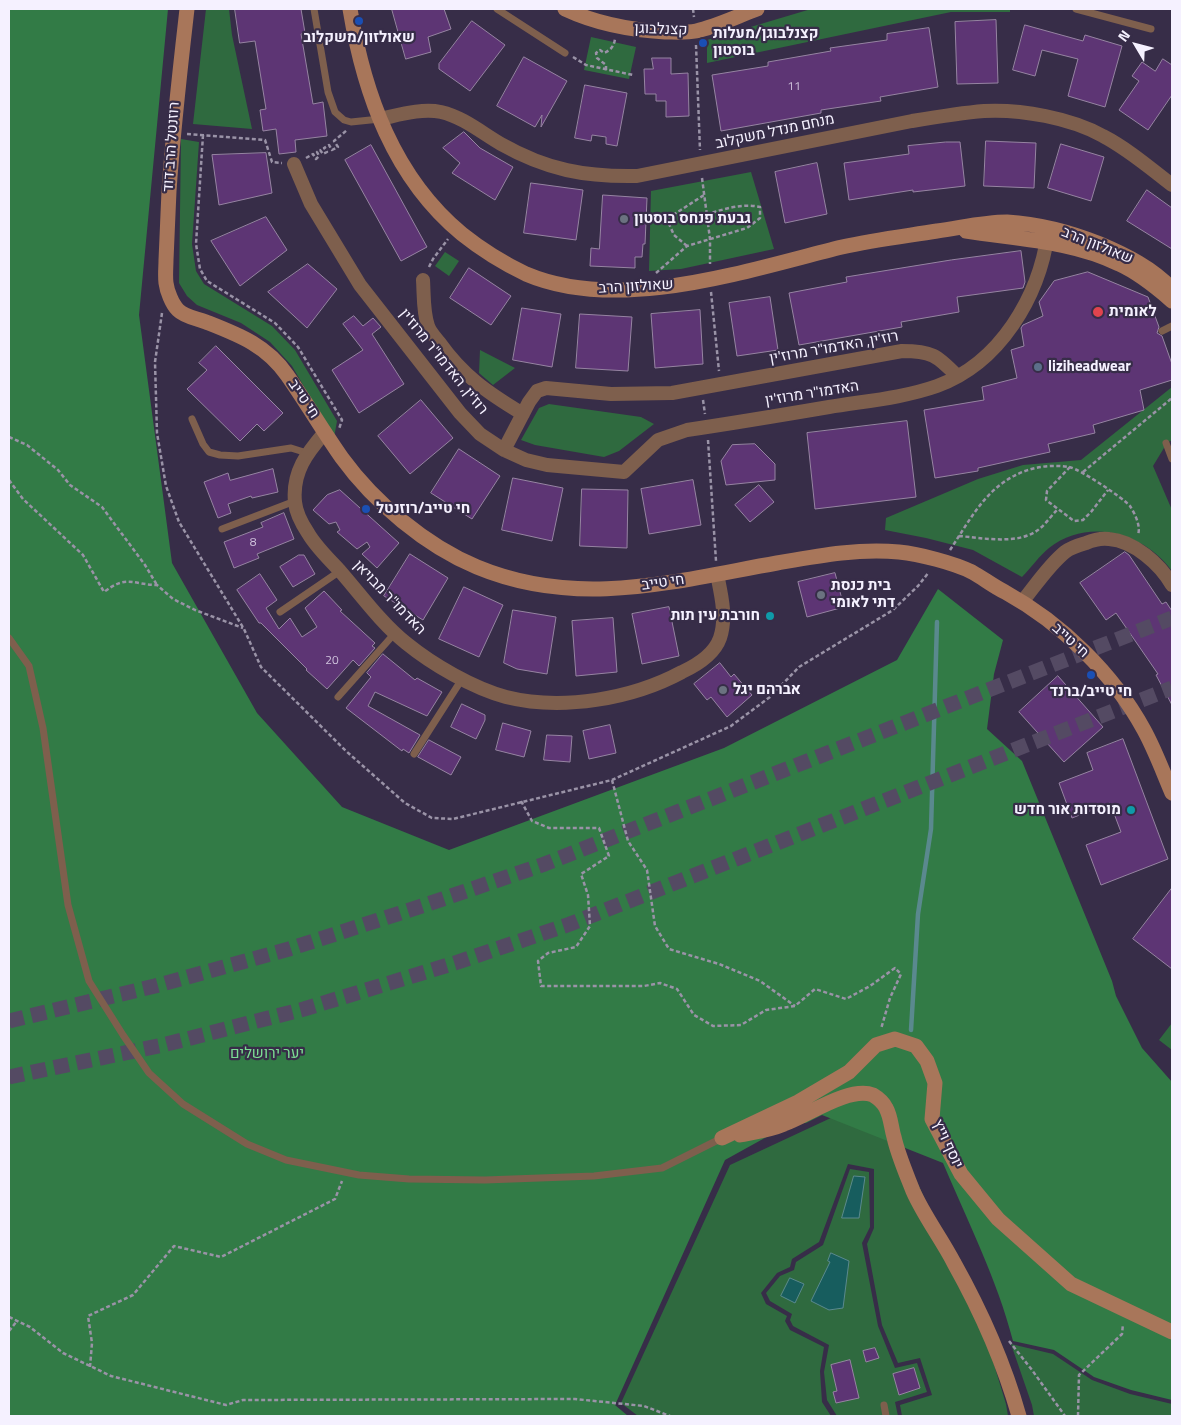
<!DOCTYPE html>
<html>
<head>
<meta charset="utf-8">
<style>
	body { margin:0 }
	#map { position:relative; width:1181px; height:1425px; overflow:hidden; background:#372d48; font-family:"Titillium Web",sans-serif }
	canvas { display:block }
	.frame { position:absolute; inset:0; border:10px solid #f5f1ff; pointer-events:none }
	.north { position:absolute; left:1111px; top:20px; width:50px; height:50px; -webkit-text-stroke:4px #372d48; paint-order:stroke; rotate:307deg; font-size:14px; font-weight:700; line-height:20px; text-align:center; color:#f5f1ff }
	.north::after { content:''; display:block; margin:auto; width:18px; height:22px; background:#f5f1ff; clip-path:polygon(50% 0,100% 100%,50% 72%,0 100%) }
</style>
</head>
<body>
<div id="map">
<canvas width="1181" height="1425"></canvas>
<div class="frame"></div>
<div class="north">N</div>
</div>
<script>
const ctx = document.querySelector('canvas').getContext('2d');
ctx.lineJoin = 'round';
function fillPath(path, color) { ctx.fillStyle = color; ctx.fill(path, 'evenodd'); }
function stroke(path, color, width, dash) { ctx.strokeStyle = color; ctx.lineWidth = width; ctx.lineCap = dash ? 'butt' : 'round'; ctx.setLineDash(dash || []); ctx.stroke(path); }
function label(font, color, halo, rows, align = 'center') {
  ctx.font = font + ' "Titillium Web",Heebo,sans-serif'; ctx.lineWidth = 4.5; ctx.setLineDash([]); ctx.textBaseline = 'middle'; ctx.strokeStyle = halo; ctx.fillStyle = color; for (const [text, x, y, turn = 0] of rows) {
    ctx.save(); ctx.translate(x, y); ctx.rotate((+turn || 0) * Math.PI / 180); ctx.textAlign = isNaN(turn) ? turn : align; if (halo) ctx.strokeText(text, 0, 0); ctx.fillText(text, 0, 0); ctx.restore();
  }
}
fillPath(new Path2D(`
	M206,9H229L232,35L252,129L193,124Z
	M811,9H1010V12H951L707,63V40Z
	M591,37L636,47L629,79L584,70Z
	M181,139L199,142L192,244L196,271L204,284L272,326L295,350L337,421L334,438L292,366L270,342L241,323L197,305L187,296L179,283Z
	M751,172L774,249L681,269L649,271L651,191Z
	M445,252L459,261L449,276L435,266Z
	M480,350L515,368L493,385L479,373Z
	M1172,387V440L1167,443L1153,466L1172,510V571C1144,533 1089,517 1049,548C1039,556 1031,568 1022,577L973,550L926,538L885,530L886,518L978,479L1023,465L1081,460Z
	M549,404L641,417L654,424L619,451L604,457L535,445L521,440L539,408Z
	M1172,1023V1050L1159,1040Z
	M878,1096L982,1325L1006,1404L1008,1416H902L900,1405L932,1395L920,1358L898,1363L882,1325L867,1244L874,1228V1169L848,1164L819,1242L792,1259L790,1267L777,1273L761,1293L766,1304L787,1316L785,1321L790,1330L824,1347L820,1371L822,1402L831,1416H638L621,1403L730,1165Z
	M850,1169L869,1172L870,1227L862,1243L878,1326L895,1368L917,1363L927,1392L895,1402L898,1416H837L827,1400L824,1372L829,1345L793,1326L790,1320L792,1314L770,1301L766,1293L780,1276L794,1270L796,1262L823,1245Z
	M1011,1344L1053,1354L1092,1380L1130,1394L1172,1404V1416H1034L1032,1405Z`), '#2f6a3f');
fillPath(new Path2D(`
	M9,9H168L139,315L172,563L257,713L342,807L449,850L724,748L897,660L938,589L1003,640L994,674L987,729L1022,761L1112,981L1116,996L1142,1048L1172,1082V1400L1131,1390L1094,1377L1054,1350L1013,1341C997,1279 968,1222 943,1163L822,1115L806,1123L790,1124L725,1160L615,1405L628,1416H9Z`), '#327b46');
const water = new Path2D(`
	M854,1176L865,1177L859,1218H842Z
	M831,1253L849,1261L843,1308L829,1310L811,1301L830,1262L828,1261Z
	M790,1278L804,1284L795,1303L781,1296Z`);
fillPath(water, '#175d5e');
stroke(water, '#5a898e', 1);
stroke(new Path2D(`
	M911,1030L918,914L931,829L937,622`), '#5a898e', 4.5);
const building = new Path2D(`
	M235,9H301L305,33L301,34L313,104L323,102L327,136L295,140L296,152L279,154L276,129L263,131L260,110L266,109L255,41L240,43Z
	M392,9H444L451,29L428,37L431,52L406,59Z
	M996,20L998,83L957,84L955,22Z
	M472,21L505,45L470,91L439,69V64Z
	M1025,25L1083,41L1085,35L1122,46L1105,107L1068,96L1078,59L1042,50L1035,76L1013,70Z
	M929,28L938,87L880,97L881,101L821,110V113L721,131L712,75L768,66V62L831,51L830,48L887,40V34Z
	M524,57L567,81L541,127L542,115L535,127L497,106Z
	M652,58H671V74L688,73L689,116L666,117V101H656V94H645L644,69H653Z
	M1163,59L1172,65V95L1148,130L1119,110L1139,81L1132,76L1142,62L1155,71Z
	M585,85L627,93L617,146L606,144V137L592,135L591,141L575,138Z
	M464,132L480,148L513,167L495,200L452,173L460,163L443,148Z
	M986,141L1036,143L1034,188L984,186Z
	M946,142H960L965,186L913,192V190L849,200L844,163L909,154L908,146Z
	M1061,144L1104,157L1091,201L1048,188Z
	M371,145L427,247L401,261L345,160Z
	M266,153L272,193L219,205L212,155Z
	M817,163L827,214L785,223L775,172Z
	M531,183L583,190L576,240L524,233Z
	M1147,190L1172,208V249L1127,221Z
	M603,195L647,198L645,244H643L642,257H635V268L590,266L591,248L599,249Z
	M266,217L287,250L240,286L211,241Z
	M1021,251L1025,282L1023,288L957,297L959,312L901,322L902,327L799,345L789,293L847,282L846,277L951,260Z
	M308,264L337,289L307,328L268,292Z
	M469,268L511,296L491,325L450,298Z
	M1088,272L1148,297L1159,327L1157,333L1162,336L1172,364V380L1140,390L1144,410L1093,425L1095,433L1048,444L1050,452L978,468V471L935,478L924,410L984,400L982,387L1017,378L1011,350L1024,346L1021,328L1023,325L1043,316L1039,302L1054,281Z
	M770,297L778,350L737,356L729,303Z
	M522,308L561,314L552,367L513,360Z
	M700,310L703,364L655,368L651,314Z
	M580,314L632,317L628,371L576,368Z
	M354,316L363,326L373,318L381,327L372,334L404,384L359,413L332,370L363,350L343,324Z
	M216,346L283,413L264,431L257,424L240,441L187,389L207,370L199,363Z
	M421,400L453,438L410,474L378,436Z
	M907,421L916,497L815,509L807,433Z
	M755,444L775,464V480L726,485L721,461L732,445Z
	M459,449L500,476L472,519L431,493Z
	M273,469L278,492L252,498L251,496L228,504L231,513L218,518L204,482L228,473L230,480Z
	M513,478L563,488L552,541L502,530Z
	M693,480L701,525L649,534L641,489Z
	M759,485L774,502L750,522L735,505Z
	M582,489L628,490L627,548L580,546Z
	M340,490L399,543L377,568L362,554L370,547L367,542L357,549L337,532L340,530L336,522L329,524L313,510L327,495Z
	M284,513L294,539L257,554L259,558L234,568L224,542L263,527L261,523Z
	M1125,552L1129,555L1162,604L1166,602L1172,611V705L1156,675L1158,674L1116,613L1106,620L1080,583Z
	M410,554L448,578L423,620L384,596Z
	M299,555H304L315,574L293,587L280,567Z
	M835,573L844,607L807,617L798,582Z
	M260,574L277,600L266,608L279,629L290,618L302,637L317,627L305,608L324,591L342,610L340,611L375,643L372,646L375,648L359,666L353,660L327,689L306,670L307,669L261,623H259L237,590Z
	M464,587L503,605L479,657L439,639Z
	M669,607L679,656L642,664L632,614Z
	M513,610L556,617L547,674L517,669L504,663Z
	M613,618L617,672L576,676L572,621Z
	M383,654L415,680L417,678L442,692L427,716L375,692L368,706L420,735L409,753L403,749L402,751L346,708L371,677L367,673Z
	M720,663L731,677L734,674L752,695L727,717L711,697L707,700L694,684Z
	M1058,676L1103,727L1064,762L1019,712Z
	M462,704L485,715V720L476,739L451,727Z
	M503,723L531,731L524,757L496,750Z
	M610,725L616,753L589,759L583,731Z
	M547,735L572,736L570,762L544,760Z
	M1123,739L1168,859L1101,885L1086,845L1121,832L1110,803L1072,818L1059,783L1093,770L1087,753Z
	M429,740L461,757L451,775L418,757Z
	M1172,888V969L1133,939Z
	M875,1348L879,1358L866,1362L863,1351Z
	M850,1360L859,1398L836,1403L833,1392L837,1391L831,1365Z
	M914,1368L920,1388L899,1395L893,1374Z`);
fillPath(building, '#5d3574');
stroke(building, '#9684a2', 1);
stroke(new Path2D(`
	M9,1021L155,986L289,949L425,905L542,865L1172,618
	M9,1077L163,1045L304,1009L455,963L570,924L1172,688`), '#544a63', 15, [15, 8]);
stroke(new Path2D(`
	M693,9L694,17
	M696,45L700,150
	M573,57L586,65L633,75
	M606,70V65L597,58L596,53L600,50L604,53C611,50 614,46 615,39
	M187,134L265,140L272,162L282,163
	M203,135L196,244L200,269L207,281L275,323L298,347L342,420L339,429
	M306,158L313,154L316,159L319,156L317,152L320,150L323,154L327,152L324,148L329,145L332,150L338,147L334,141L347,130
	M702,178L710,239V264
	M687,246L674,235L669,224L673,215L704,195
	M429,267L433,259L448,239
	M656,273L687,246L747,228L760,218V207C742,203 725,209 707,214
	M711,292L719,371
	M162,313L155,362L157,433L166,486L179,522L244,629L261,667L346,751L405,803L432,818L453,819L612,780L731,726L770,697L799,667L893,610L918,586L929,572
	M703,400L705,414
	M9,437L27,445L58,470L70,485L102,507L145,565L157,585
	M708,440L716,561
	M1070,467L1047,491L1046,500L1074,521L1083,520L1091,512L1108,490
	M1083,472L1172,398
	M9,480L23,499L83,555L104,592C127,574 134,585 157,585L173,599L195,610L243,628
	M959,536C982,538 1018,545 1038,530C1045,525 1051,516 1057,510
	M950,550C968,523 984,491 1014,476C1030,467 1051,464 1069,467C1080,469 1123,498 1130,506C1135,514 1141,526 1138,535
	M612,780L628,841L647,870L655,926L669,949L719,964L760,981L795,1006
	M521,801L532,821L549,828H599L609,856L581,874L588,895L590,926L576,947L548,953L538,961L541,986H644L660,983L677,989L694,1015L713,1026L741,1025L766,1010L795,1006L815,989L846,999L870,986L895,968L901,974L890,998L881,1029
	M9,1317L30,1327L63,1353L111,1376L226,1405L243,1400L575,1399L644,1406L670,1416
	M9,1331L17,1321
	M1009,1341L1032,1370L1065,1416
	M90,1367L92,1343L88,1316L133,1295L174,1246L221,1257L335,1199L342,1181
	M1078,1416L1079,1375L1122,1334L1123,1324`), '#9a93a7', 2.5, [4, 2.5]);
stroke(new Path2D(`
	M314,9L328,92L335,112L344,120L351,122L380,119
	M497,9L565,53
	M1076,9L1151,29
	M1162,331L1172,326
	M192,419L203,444L209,452L220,455L238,456L291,448L307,453
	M1166,443L1172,459
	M222,529L295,501
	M280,612L340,571
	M9,638L29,666L43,728L68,905L89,981L123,1035L149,1073L183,1104L247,1144L286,1160L359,1175L409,1179L485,1180L594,1176L662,1168L722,1138
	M338,697L395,633
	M414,754L462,679
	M884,1405L886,1416`), '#7e5f4d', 7);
stroke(new Path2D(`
	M380,119C399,115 421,108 441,112C463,117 482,133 501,144C547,170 585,177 637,176L912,121C936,117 960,113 984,111C1021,109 1071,118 1103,136C1128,149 1150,168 1172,185
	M294,164L311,204L360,285L460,413L480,434L504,450L529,402L537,391L546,388L611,394L672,393L902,351C931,351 937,355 957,376
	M423,280C424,295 423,312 428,326C430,332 435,337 439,342C463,376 488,393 523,414
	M325,432C307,453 292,472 295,502C296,513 302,524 308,533C316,547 329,559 340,571C361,595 381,623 406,643C433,665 473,688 506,697C562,711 632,699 682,672C697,665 714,655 720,638C727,617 721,594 717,574
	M504,450L526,460L547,465L624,472L658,440L687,430C734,423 782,415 829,407C865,401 903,398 937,386C1000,363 1039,297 1048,233
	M1022,602C1036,585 1048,566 1065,552C1070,548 1079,545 1086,543C1093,540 1101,538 1109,539C1134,541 1160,564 1172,585`), '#7e5f4d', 14);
stroke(new Path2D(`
	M187,9C180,70 173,130 169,191C168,214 167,237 166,260C166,267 165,275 166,283C167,291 172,304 178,310C185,317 196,318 206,322C239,335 266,345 287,375C306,402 323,431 342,458C374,502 426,546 477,567C578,609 675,581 777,563C817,556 858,548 899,552C919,554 954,563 972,572C983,578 993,586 1005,592C1061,623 1113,673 1144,730C1155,750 1163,772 1172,793
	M350,9C364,94 394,178 462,234C482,250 503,263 526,274C620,314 748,270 842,247C873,240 906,236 937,231C960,228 983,222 1007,222C1039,224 1070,232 1100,244C1126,255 1152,268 1172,289
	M565,9C597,24 629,30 665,32C674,32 686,33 696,31C715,27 738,16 757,9
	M966,231C1016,239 1073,241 1119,264C1139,273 1156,287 1172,301
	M740,1135C755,1132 770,1130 784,1124C807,1116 849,1086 873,1095C878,1098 883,1102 886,1108C891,1117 891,1127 894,1137C898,1155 906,1173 913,1191C924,1216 941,1238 954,1263C982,1313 1003,1360 1019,1416
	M722,1138L798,1102L849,1072L876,1045L895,1039L916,1046L927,1061L935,1083L932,1119L961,1174L998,1219L1071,1284L1172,1332`), '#a8765a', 15);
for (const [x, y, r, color] of [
	[359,21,5,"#1a4fb4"],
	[703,43,5,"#1a4fb4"],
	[624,219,5,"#6b7280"],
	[1098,312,6,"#e0444e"],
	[1038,367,5,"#5c6f8a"],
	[366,509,5,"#1a4fb4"],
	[821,595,5,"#6b7280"],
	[770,616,5,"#0f9aa8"],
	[1091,675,5,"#1a4fb4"],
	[723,690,5,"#6b7280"],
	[1131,810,5,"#0f9aa8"]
]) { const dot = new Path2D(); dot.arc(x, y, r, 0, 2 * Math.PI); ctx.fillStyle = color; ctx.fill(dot); stroke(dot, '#372d48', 2); }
label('12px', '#cfc2dc', null, [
	["11",794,87],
	["8",253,543],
	["20",332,661]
]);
label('15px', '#f5f1ff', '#372d48', [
	["קצנלבוגן",661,30,2],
	["מנחם מנדל משקלוב",775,132,-12],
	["רוזנטל הרב דוד",172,147,-86],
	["שאולזון הרב",1097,246,22],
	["שאולזון הרב",636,287,-3],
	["רוז'ין, האדמו\"ר מרוז'ין",834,348,-10],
	["רוז'ין, האדמו\"ר מרוז'ין",443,362,51],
	["האדמו\"ר מרוז'ין",812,394,-9],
	["חי טייב",303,399,56],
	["חי טייב",663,583,-8],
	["האדמו\"ר מבויאן",389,598,46],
	["חי טייב",1070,641,42],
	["יוסף וייץ",947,1144,65]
]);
label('bold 15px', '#f5f1ff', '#372d48', [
	["קצנלבוגן/מעלות",713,34],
	["בוסטון",713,51],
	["שאולזון/משקלוב",359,38,"center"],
	["גבעת פנחס בוסטון",634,219],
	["לאומית",1109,312],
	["liziheadwear",1048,367],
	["חי טייב/רוזנטל",376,509],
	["בית כנסת",831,586],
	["דתי לאומי",831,603],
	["חורבת עין תות",760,616,"right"],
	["אברהם יגל",733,690],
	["חי טייב/ברנד",1091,692,"center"],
	["מוסדות אור חדש",1121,810,"right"]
], 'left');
label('15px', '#7cde93', '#372d48', [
	["יער ירושלים",267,1054]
]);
</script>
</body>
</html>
